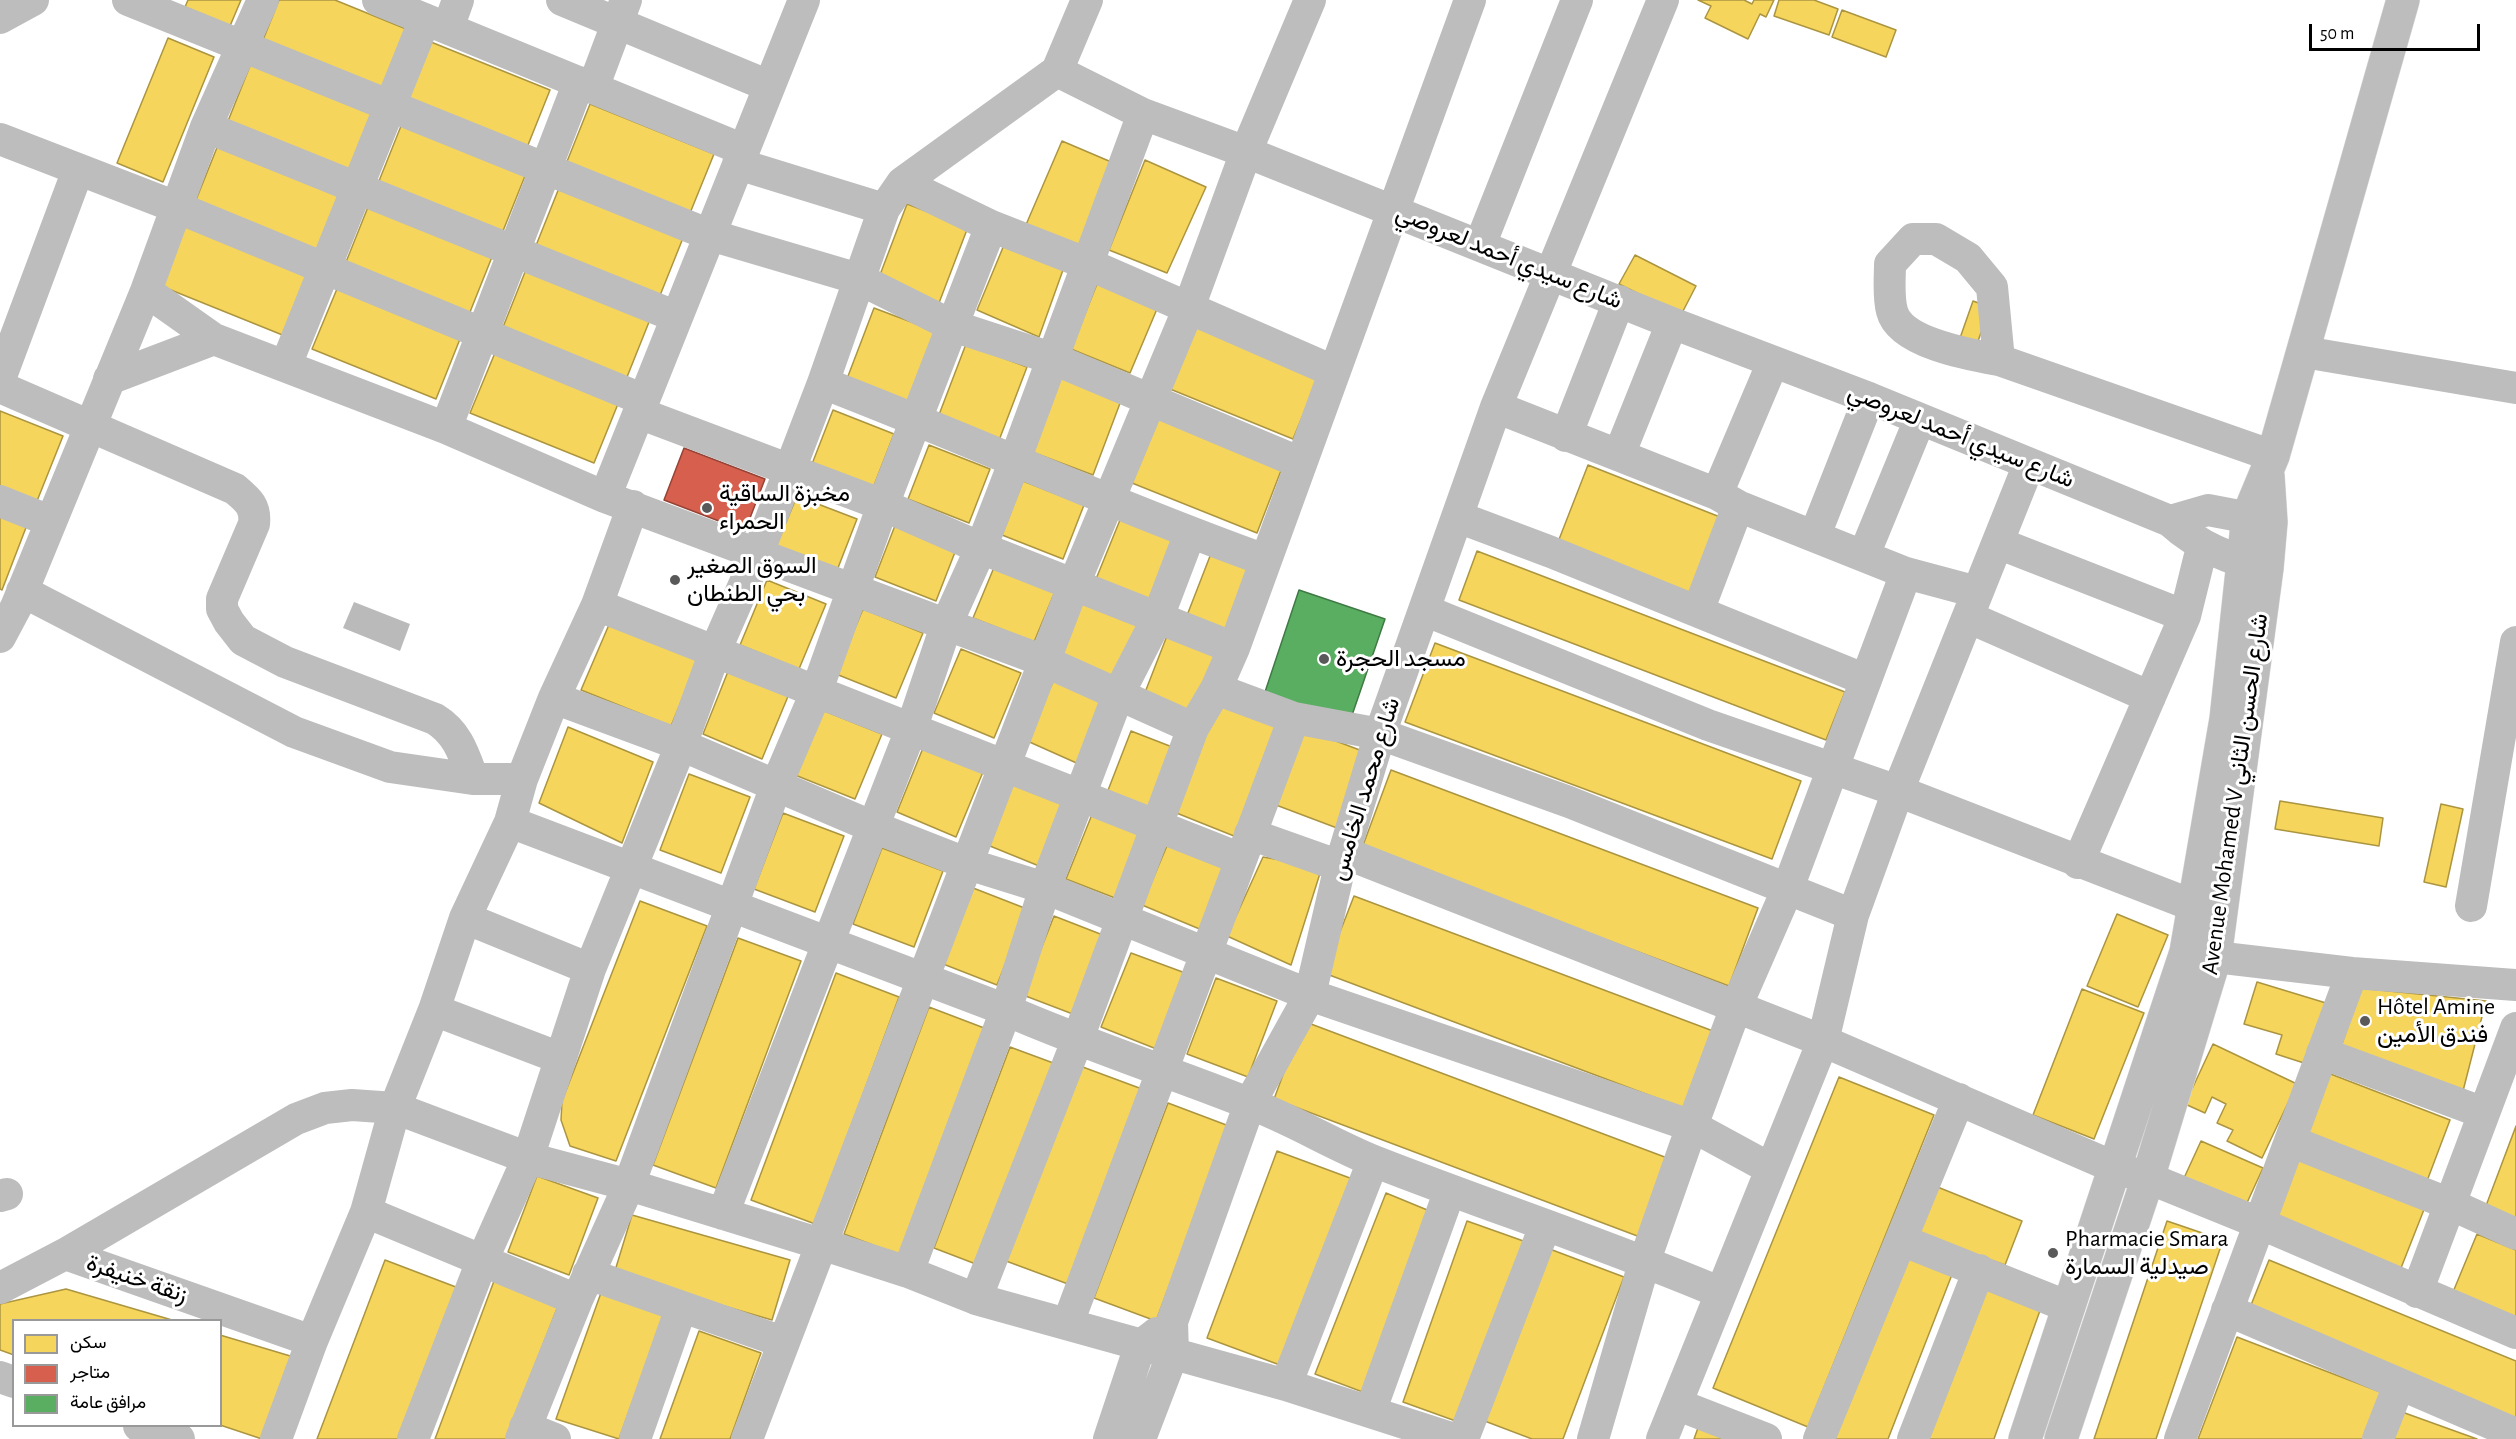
<!DOCTYPE html>
<html>
<head>
<meta charset="utf-8">
<style>
	body { margin:0 }
	#map { position:relative; width:2516px; height:1439px; overflow:hidden; background:#fff; font-family:"Alegreya Sans",Vazirmatn,sans-serif }
	canvas { display:block }
	.legend { position:absolute; left:12px; top:1319px; width:210px; height:108px; box-sizing:border-box; background:#fff; border:2px solid #999; margin:0; padding:8px 10px; list-style:none; font-size:18px; color:#000 }
	.legend li { display:flex; align-items:center; gap:12px; height:30px }
	.legend b { width:30px; border:2px solid #999 }
	.scale { position:absolute; left:2309px; top:24px; width:171px; height:27px; box-sizing:border-box; border:3px solid #000; border-top:0; padding-left:8px; font-size:18px; line-height:21px; white-space:nowrap; color:#000; -webkit-text-stroke:4px #fff; paint-order:stroke }
</style>
</head>
<body>
<div id="map">
<canvas width="2516" height="1439"></canvas>
<ul class="legend">
<li><b style="height:16px;background:#f6d55c"></b>سكن</li>
<li><b style="height:16px;background:#d6604d"></b>متاجر</li>
<li><b style="height:16px;background:#5aae61"></b>مرافق عامة</li>
</ul>
<div class="scale">50 m</div>
</div>
<script>
const ctx = document.querySelector('canvas').getContext('2d');
ctx.lineJoin = 'round';
function fillPath(path, color) { ctx.fillStyle = color; ctx.fill(path, 'evenodd'); }
function stroke(path, color, width, dash) { ctx.strokeStyle = color; ctx.lineWidth = width; ctx.lineCap = dash ? 'butt' : 'round'; ctx.setLineDash(dash || []); ctx.stroke(path); }
function label(font, color, halo, rows, align = 'center') {
  ctx.font = font + ' "Alegreya Sans",Vazirmatn,sans-serif'; ctx.lineWidth = 6; ctx.setLineDash([]); ctx.textBaseline = 'middle'; ctx.strokeStyle = halo; ctx.fillStyle = color; for (const [text, x, y, turn = 0] of rows) {
    ctx.save(); ctx.translate(x, y); ctx.rotate((+turn || 0) * Math.PI / 180); ctx.textAlign = isNaN(turn) ? turn : align; if (halo) ctx.strokeText(text, 0, 0); ctx.fillText(text, 0, 0); ctx.restore();
  }
}
fillPath(new Path2D(`
	M354,602L410,624L400,651L343,628Z`), '#bababa');
const homes = new Path2D(`
	M188,0H241L230,26L185,7Z
	M279,0H335L411,31L385,95L261,45Z
	M1698,0H1744L1752,4L1754,0H1774L1766,17L1760,14L1748,39L1705,18L1711,6Z
	M1779,0H1814L1838,9L1829,35L1774,16Z
	M1842,10L1896,30L1886,57L1832,37Z
	M168,38L214,57L163,182L117,163Z
	M426,40L550,90L524,155L400,105Z
	M252,61L377,112L350,176L226,126Z
	M590,104L714,154L688,218L564,169Z
	M403,121L527,171L501,236L377,186Z
	M220,140L344,190L318,255L194,205Z
	M1062,141L1123,167L1084,260L1022,234Z
	M1145,160L1206,187L1167,273L1109,250Z
	M559,188L683,238L657,303L533,253Z
	M370,202L494,252L468,317L344,267Z
	M907,204L968,227L939,303L878,280Z
	M187,222L311,272L285,336L161,286Z
	M1004,245L1063,270L1039,337L977,310Z
	M1635,255L1696,286L1681,315L1619,284Z
	M527,267L651,317L625,382L501,332Z
	M339,284L462,334L436,399L312,349Z
	M1097,284L1157,309L1130,373L1071,349Z
	M1973,301L1990,307L1977,344L1960,338Z
	M874,308L935,331L906,407L845,384Z
	M1196,324L1320,374L1293,439L1170,389Z
	M966,344L1027,367L998,443L937,420Z
	M497,348L620,399L594,463L470,413Z
	M1061,376L1122,398L1093,475L1032,452Z
	M833,410L894,434L873,488L812,464Z
	M0,411L63,436L37,501L0,486Z
	M1159,418L1282,468L1257,533L1132,483Z
	M929,445L990,469L969,523L908,499Z
	M1588,465L1720,517L1690,593L1558,542Z
	M1023,481L1084,505L1063,559L1002,535Z
	M797,496L857,519L836,573L775,549Z
	M0,515L27,525L2,590L0,589Z
	M1122,515L1182,539L1155,604L1096,579Z
	M896,523L957,547L936,601L875,577Z
	M1212,551L1261,570L1235,637L1186,618Z
	M1477,551L1845,692L1826,740L1459,600Z
	M995,565L1056,589L1034,642L973,618Z
	M767,580L826,604L799,669L740,645Z
	M1086,594L1145,618L1119,683L1059,659Z
	M863,609L923,633L896,698L836,674Z
	M611,620L700,656L671,726L581,690Z
	M1170,628L1219,647L1192,714L1144,695Z
	M1435,643L1801,781L1772,859L1405,722Z
	M961,649L1021,673L994,738L934,713Z
	M729,669L789,694L762,759L703,734Z
	M1056,676L1108,700L1081,765L1025,740Z
	M1218,701L1278,725L1234,836L1174,812Z
	M822,710L882,734L855,799L795,775Z
	M568,727L653,762L622,843L539,803Z
	M1304,729L1365,752L1337,828L1276,805Z
	M1131,731L1180,750L1153,817L1105,798Z
	M923,748L983,772L956,837L897,812Z
	M1391,770L1758,908L1729,986L1362,848Z
	M689,774L750,797L721,873L660,850Z
	M1012,779L1071,804L1044,868L985,844Z
	M2280,801L2383,818L2379,846L2275,829Z
	M2441,804L2463,809L2446,887L2424,882Z
	M1093,812L1141,830L1115,898L1066,879Z
	M783,813L844,836L815,912L754,889Z
	M1169,841L1228,865L1202,930L1142,905Z
	M882,848L943,871L914,947L853,924Z
	M1263,857L1322,867L1291,965L1227,936Z
	M968,886L1027,909L997,985L938,962Z
	M1354,896L1721,1034L1691,1111L1324,973Z
	M640,901L707,926L616,1161L570,1146L561,1120L562,1101Z
	M2117,914L2168,935L2138,1007L2087,986Z
	M1054,916L1108,937L1078,1016L1023,995Z
	M738,938L801,961L716,1188L653,1165Z
	M1131,953L1188,974L1159,1050L1101,1027Z
	M836,973L899,997L815,1224L751,1200Z
	M1216,978L1277,1001L1248,1077L1187,1054Z
	M2257,982L2326,1003L2307,1064L2276,1054L2282,1035L2244,1024Z
	M2360,988L2486,1001L2463,1091L2341,1047Z
	M2082,989L2144,1013L2094,1139L2033,1115Z
	M929,1007L992,1031L907,1258L844,1234Z
	M1303,1021L1670,1159L1640,1237L1274,1099Z
	M2213,1044L2297,1084L2262,1158L2227,1141L2233,1130L2217,1123L2226,1104L2212,1097L2205,1113L2185,1104Z
	M1010,1047L1056,1064L981,1266L934,1248Z
	M1080,1066L1142,1089L1068,1284L1006,1261Z
	M2328,1073L2450,1120L2427,1181L2305,1135Z
	M1839,1077L1934,1115L1808,1427L1713,1388Z
	M1168,1103L1229,1126L1156,1321L1094,1298Z
	M2516,1126V1223L2484,1211Z
	M2201,1141L2263,1168L2246,1205L2184,1178Z
	M1277,1151L1358,1181L1288,1368L1207,1338Z
	M2300,1156L2425,1207L2401,1268L2275,1217Z
	M537,1176L598,1198L569,1275L508,1252Z
	M1935,1186L2022,1221L2005,1265L1916,1234Z
	M1386,1193L1437,1214L1368,1394L1315,1374Z
	M632,1215L790,1260L772,1320L614,1274Z
	M1467,1221L1529,1243L1464,1424L1403,1402Z
	M2167,1221L2223,1240L2156,1439H2094Z
	M2477,1234L2516,1250V1318L2453,1292Z
	M1547,1248L1624,1277L1563,1439H1532L1482,1420Z
	M1904,1253L1953,1272L1888,1439H1831Z
	M385,1260L469,1292L412,1439H317Z
	M2269,1260L2516,1361V1419L2249,1310Z
	M494,1281L558,1306L506,1439H435Z
	M1982,1283L2042,1305L1994,1439H1925Z
	M66,1289L172,1320H14V1355L0,1350V1304Z
	M602,1290L665,1312L619,1439L556,1419Z
	M699,1331L761,1353L730,1439H660Z
	M220,1335L297,1358L262,1439L220,1425Z
	M2237,1337L2383,1393L2365,1439H2198Z
	M2402,1412L2477,1439H2393Z
	M1699,1425L1735,1439H1694Z`);
fillPath(homes, '#f6d55c');
stroke(homes, '#ac9540', 1.5);
const shops = new Path2D(`
	M684,448L765,479L745,531L664,500Z`);
fillPath(shops, '#d6604d');
stroke(shops, '#964336', 1.5);
const public = new Path2D(`
	M1299,590L1385,619L1349,724L1263,698Z`);
fillPath(public, '#5aae61');
stroke(public, '#3f7a44', 1.5);
const major = new Path2D(`
	M2025,1439L2186,952L2226,719L2248,516L2273,456L2403,0
	M2061,1439L2148,1178L2215,957L2267,568L2271,522L2268,476`);
stroke(major, '#dbdbdb', 34);
stroke(new Path2D(`
	M128,0L710,235L859,279L953,326L1051,358L1301,463
	M378,0L744,150
	M562,0L769,86
	M0,18L33,0
	M448,28L458,0
	M1057,71L1143,114L1246,152L1672,323L1869,398L2170,521C2199,547 2229,559 2267,568
	M1057,71L1087,0
	M593,88L626,0
	M206,127L677,317
	M0,139L176,207L644,400
	M738,164L884,209
	M902,183L991,226L1088,264L1333,371
	M1480,245L1577,0
	M146,291L214,339L446,428L605,497L1044,661L1193,728
	M2304,352L2516,388
	M1999,360L1992,287L1968,258L1936,239H1913L1890,264C1890,278 1888,297 1892,311C1900,343 1971,355 1999,360L2273,456
	M286,365L425,19
	M0,379L78,170
	M109,379L214,339
	M823,383C971,440 1115,506 1265,560
	M0,387L235,489C248,500 256,506 254,524L222,599V609L229,622L243,640L285,662L435,719C458,733 464,755 473,779
	M1496,407L1717,494L1738,506L1906,573L1977,592
	M639,413L883,505L981,548L1234,648
	M446,428L579,82
	M1566,436L1619,301
	M1619,455L1672,323
	M1717,494L1773,362
	M605,497L804,0
	M0,501L50,521
	M1458,517L1551,552L1866,680
	M2170,521L2208,510L2271,522
	M1815,535L1869,398
	M1998,543L2185,616
	M1864,555L1920,419
	M22,591L294,732L390,767L473,779H522
	M597,605L1241,859
	M1424,610L1708,725L1898,791L2192,905
	M1698,611L1738,506
	M1968,617L2150,697
	M0,637L16,607L146,291L206,127L263,0
	M1216,689L1294,718L1380,734L1569,802L1853,915
	M554,698L681,745L871,826L968,864L1045,888L1310,995L1692,1126L1771,1169
	M510,822L1006,1010C1086,1045 1167,1071 1248,1103C1292,1119 1333,1145 1376,1162C1491,1207 1608,1245 1721,1293
	M1250,834L1340,866
	M1345,853L1823,1041L2116,1168L2148,1178L2259,1223L2516,1333
	M2078,863L2185,616L2202,547
	M2471,906L2516,642
	M465,918L590,969
	M2215,957L2352,973L2516,985
	M434,1010L560,1058
	M2322,1053L2484,1113
	M2290,1141L2450,1204L2516,1234
	M0,1196L7,1194
	M366,1212L577,1300
	M723,1214L912,727L947,623L981,548L1014,463L1143,114
	M1901,1240L2069,1307
	M65,1254L312,1341
	M908,1272L1006,1010L1045,888L1118,695L1158,617L1190,533
	M588,1274L783,1342
	M0,1288L65,1254L296,1119L325,1108L352,1105L395,1108L528,1158L629,1185L821,1244L908,1272L976,1299L1286,1385L1454,1439
	M2417,1292L2516,1028
	M976,1299L1077,1041L1193,728L1216,689L1234,648L1470,0
	M2227,1310L2516,1434
	M1068,1323L1294,718
	M0,1377L14,1382
	M1286,1385L1373,1161
	M1676,1404L1766,1439
	M1370,1412L1450,1190
	M139,1426L179,1439
	M525,1427L555,1439
	M276,1439L312,1341L366,1212L395,1108L434,1010L465,918L510,822L522,779L554,698L597,605L633,506
	M413,1439L482,1261L528,1158L590,969L681,745L716,649L758,553L823,383L884,209L902,183L1057,71
	M521,1439L577,1300L629,1185L776,786L817,690L883,505L991,226
	M635,1439L681,1308
	M747,1439L1074,584L1188,310L1246,152L1310,0
	M1109,1439L1140,1346L1157,1333
	M1140,1439L1173,1353L1172,1322L1250,1103L1310,995L1340,866L1380,734L1496,407L1663,0
	M1463,1439L1545,1226
	M1593,1439L1645,1260L1692,1126L1736,1007L1788,888L1906,573
	M1662,1439L1823,1041L1853,915L1898,791L2029,464
	M1819,1439L1959,1099
	M1913,1439L1979,1270
	M2180,1439L2352,973
	M2378,1439L2399,1385`), '#bdbdbd', 32);
stroke(major, '#bdbdbd', 33);
for (const [x, y, r, color] of [
	[707,508,6,"#595959"],
	[675,580,6,"#595959"],
	[1324,659,6,"#595959"],
	[2365,1021,6,"#595959"],
	[2053,1253,6,"#595959"]
]) { const dot = new Path2D(); dot.arc(x, y, r, 0, 2 * Math.PI); ctx.fillStyle = color; ctx.fill(dot); stroke(dot, '#fff', 2); }
label('24px', '#000', '#fff', [
	["شارع سيدي أحمد لعروصي",1509,257,22],
	["شارع سيدي أحمد لعروصي",1961,436,22],
	["شارع محمد الخامس",1365,789,-73],
	["Avenue Mohamed V شارع الحسن الثاني",2235,794,-82],
	["زنقة خنيفرة",137,1279,19]
]);
label('24px', '#000', '#fff', [
	["مخبزة الساقية",719,494],
	["الحمراء",719,522],
	["السوق الصغير",687,566],
	["بحي الطنطان",687,594],
	["مسجد الحجرة",1336,659],
	["Hôtel Amine",2377,1007],
	["فندق الأمين",2377,1035],
	["Pharmacie Smara",2065,1239],
	["صيدلية السمارة",2065,1267]
], 'left');
</script>
</body>
</html>
